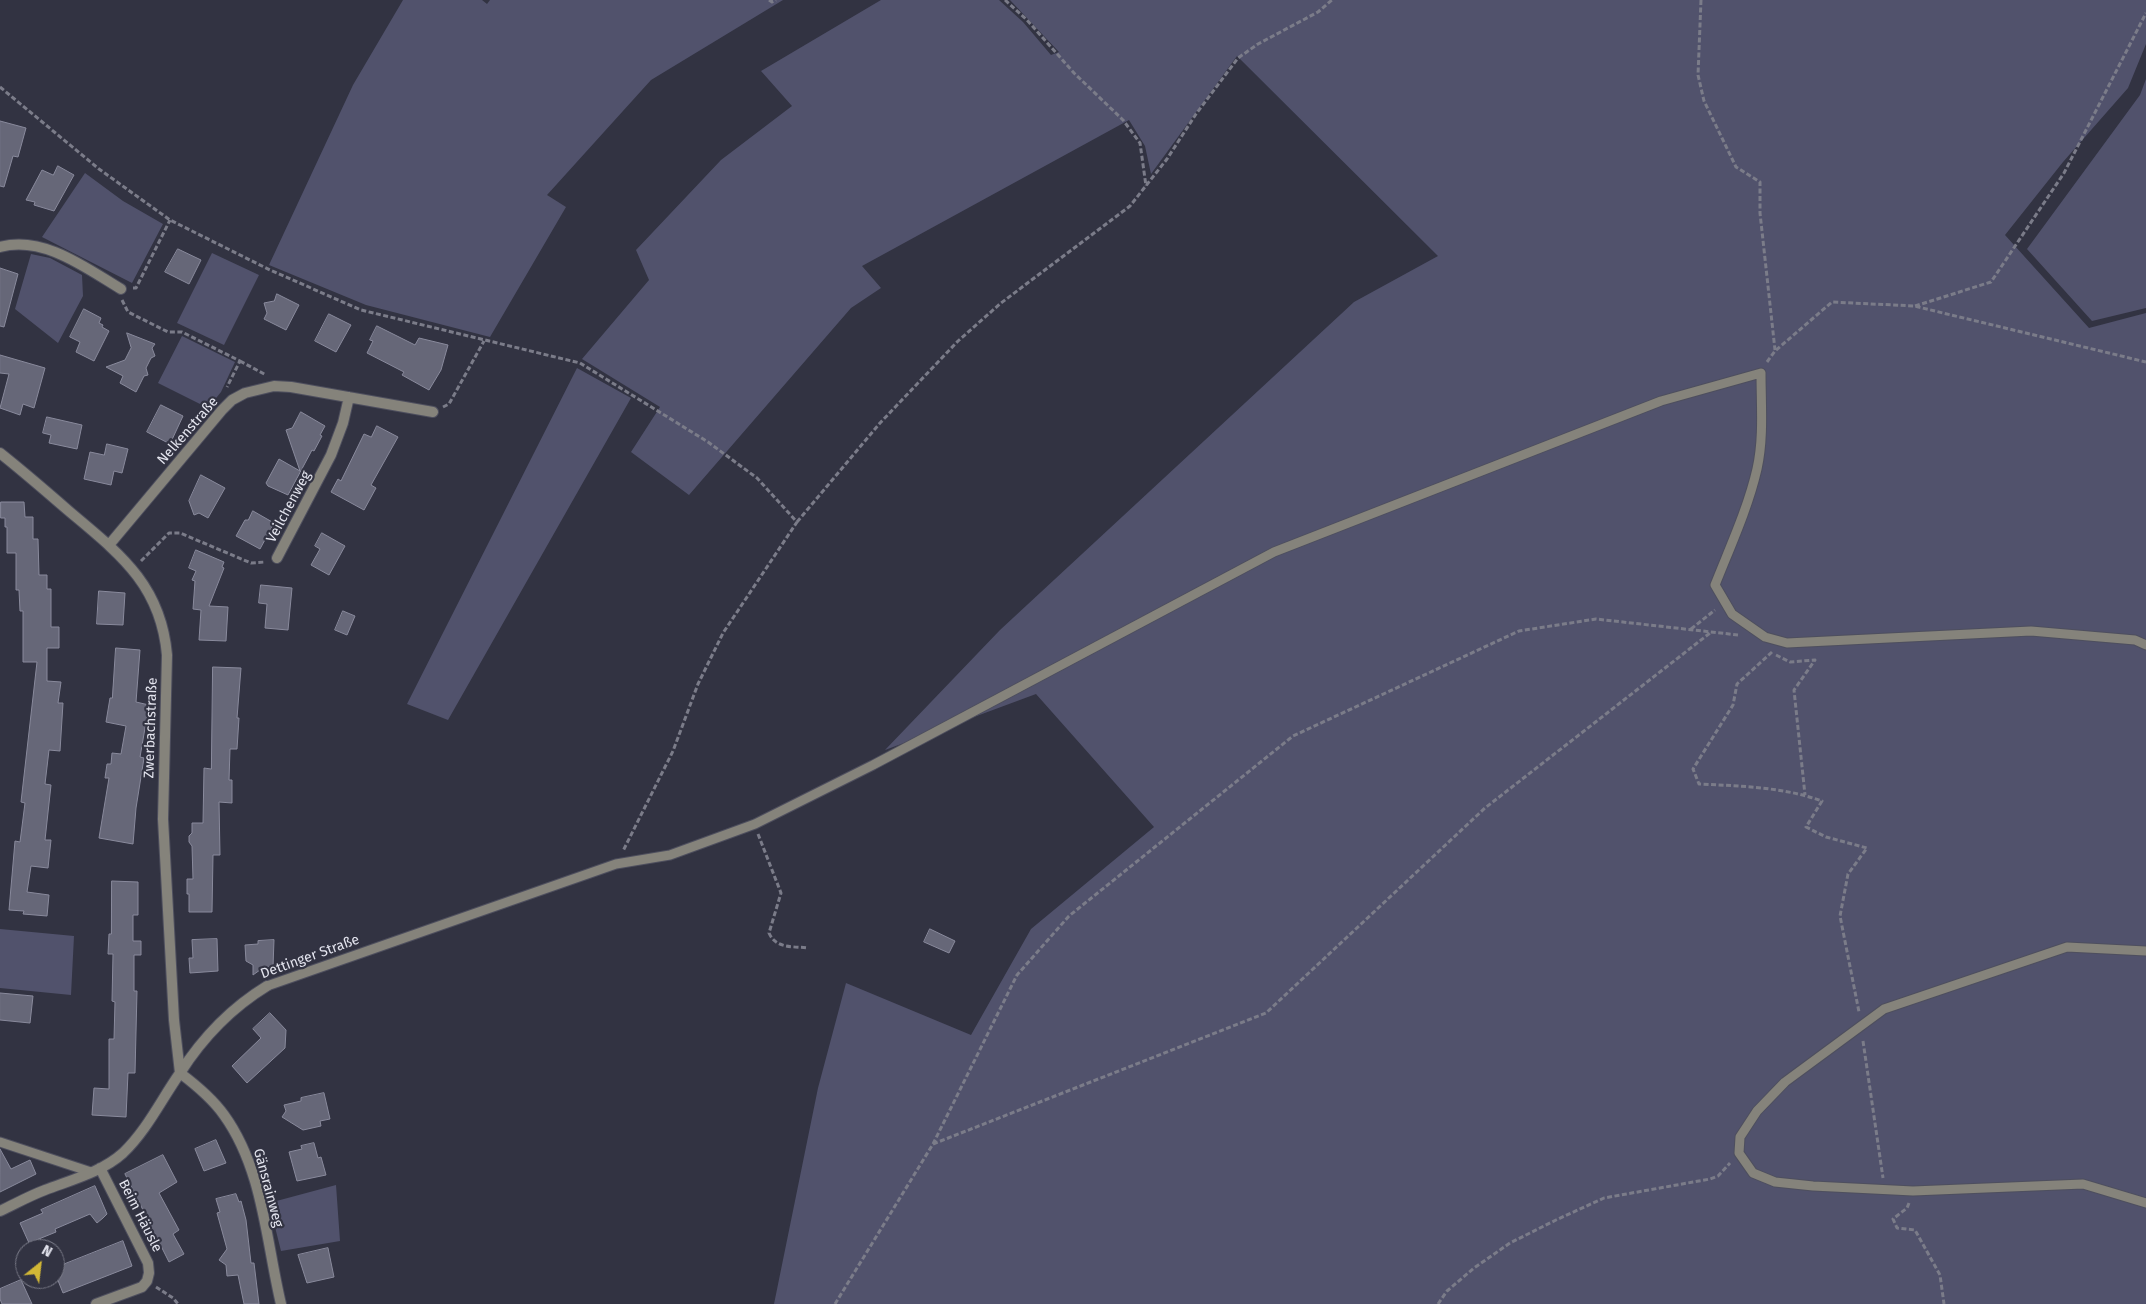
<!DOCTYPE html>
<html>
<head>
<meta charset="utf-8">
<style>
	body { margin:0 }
	#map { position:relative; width:2146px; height:1304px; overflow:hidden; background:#323342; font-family:"Fira Sans",sans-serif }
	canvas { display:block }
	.north { position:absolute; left:15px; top:1239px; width:50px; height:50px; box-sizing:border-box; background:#323342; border:1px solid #797a87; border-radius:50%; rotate:29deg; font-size:14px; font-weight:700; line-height:20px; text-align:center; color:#e4e5ef }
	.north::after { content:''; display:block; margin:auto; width:18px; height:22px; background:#d1b736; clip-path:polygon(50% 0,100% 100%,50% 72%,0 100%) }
</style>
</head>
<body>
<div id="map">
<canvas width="2146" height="1304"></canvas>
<div class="north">N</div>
</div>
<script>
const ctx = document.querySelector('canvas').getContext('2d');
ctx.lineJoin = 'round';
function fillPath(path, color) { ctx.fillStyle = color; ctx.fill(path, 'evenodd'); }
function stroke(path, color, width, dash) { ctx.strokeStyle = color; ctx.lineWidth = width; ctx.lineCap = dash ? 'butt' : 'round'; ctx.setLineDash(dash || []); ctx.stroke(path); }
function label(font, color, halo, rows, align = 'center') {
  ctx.font = font + ' "Fira Sans",sans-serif'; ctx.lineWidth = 4.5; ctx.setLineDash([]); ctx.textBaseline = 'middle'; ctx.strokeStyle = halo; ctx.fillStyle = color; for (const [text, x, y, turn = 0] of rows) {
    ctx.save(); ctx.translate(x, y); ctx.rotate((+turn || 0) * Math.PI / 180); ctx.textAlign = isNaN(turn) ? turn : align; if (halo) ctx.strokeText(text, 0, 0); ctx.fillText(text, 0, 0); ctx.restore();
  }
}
fillPath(new Path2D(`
	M403,0H482L487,4L490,0H783L651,80L547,195L566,207L490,337L366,305L269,265L353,85Z
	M881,0H999L1023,22L1051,55L1059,52L1010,0H2146V44L2128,88L2063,162L2005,235L2089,328L2146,313V1304H774L818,1088L846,983L971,1035L1031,929L1154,827L1036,694L885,750L1000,630L1354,302L1438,256L1237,56L1151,174L1145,146L1129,120L862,266L881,288L851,308L689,495L631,452L660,407L582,359L649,280L636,250L721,160L792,106L761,71Z
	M2146,79V308L2092,321L2027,249L2140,95Z
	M85,173L123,201L163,224L132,283L42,237Z
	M212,253L259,275L224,345L177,323Z
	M31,254L50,258L82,275L83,296L58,343L15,309Z
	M182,336L235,362L221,392L208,408L158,383Z
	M577,368L631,398L448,720L407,704Z
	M0,929L74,936L71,995L0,988Z
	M336,1185L340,1241L281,1251L269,1203Z`), '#51526c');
const building = new Path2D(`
	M0,121L26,128L18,157L13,156L4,187L0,186Z
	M58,166L74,175L54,211L34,205L35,202L26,200L42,170L53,175Z
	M178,249L201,260L189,284L165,272Z
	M0,268L18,274L4,327L0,326Z
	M277,294L299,305L286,330L264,319L267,313L264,303L274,301Z
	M84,309L101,318L99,323L103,325L102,327L109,331L94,361L76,352L80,342L70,337Z
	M329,314L351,325L336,352L315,341Z
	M377,326L415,345L419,338L448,345L441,370L429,390L402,375L404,372L367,353L373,341L370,340Z
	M127,333L155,344L152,348L155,356L151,358L146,368L148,375L144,376L136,392L120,383L123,376L106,367L125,360L131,348Z
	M0,355L45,368L34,408L23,404L20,415L0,408L9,374L0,373Z
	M161,405L183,416L170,444L147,432Z
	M301,412L325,426L320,435L322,436L314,451L312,450L288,495L268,486L266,483L279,459L300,471L286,430L292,428Z
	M47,417L82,425L77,449L49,443L51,435L43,433Z
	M377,426L398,437L371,485L376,488L364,510L331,492L338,479L341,481L364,434L371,437Z
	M107,444L128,449L122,473L114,471L111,485L84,479L90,452L104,455Z
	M201,475L225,488L208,518L199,513L194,515L189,501Z
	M1,502H24L25,517H33V539H38L39,575H47V589H51V627H59V648H47V681L61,682L58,703H63L60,751L49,750L45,784L51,785L45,840H51L48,868L31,866L27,892L49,895L47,916L23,914L24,911L9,910L15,841L20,842L25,803L21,802L37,662H23V611H20L19,590H16V553H7V527H5V518H1Z
	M253,511L274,523L260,549L236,536L245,520H248Z
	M322,533L345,546L329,575L311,565L320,549L315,546Z
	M196,550L224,562L222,567L224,568L209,606L228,607L226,641L199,640L201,610L193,609L195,581L192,580L196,571L189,568Z
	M261,585L292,588L288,630L265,628L267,604L259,603Z
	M99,591L125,593L123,625L97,624Z
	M343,611L355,616L347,635L335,630Z
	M116,648L140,650L136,702L149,705L140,757L144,758L136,808L133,844L99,838L109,778H105L107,764H111L112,753L121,754L126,726L106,722L110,698H112Z
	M213,667L241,668L237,718H239L237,749H230L229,780H232V803L219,802L220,855H213L212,912H189V894H187V879H193L192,846L189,842V836L192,833V823H203L204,768L211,769Z
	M112,881L138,882V915H133V941H141V955H134V991H137L135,1073H128L126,1117L92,1115L94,1088L109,1089V1039H114L115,1002L112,1001L113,954H108L109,934H111Z
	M930,929L955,941L949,953L924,942Z
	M217,939L218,971L190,973L189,958H193L192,940Z
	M274,940L273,967H264L253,975V965L246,961L245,945L258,944V941Z
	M0,993L33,996L30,1023L0,1020Z
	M270,1013L286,1030L285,1048L247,1083L232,1066L261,1038L253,1029Z
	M324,1093L330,1119L320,1121L321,1126L303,1130L282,1117L286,1111L284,1105L301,1101V1098Z
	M216,1140L226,1163L204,1171L195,1149Z
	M314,1143L318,1158L321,1157L326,1175L297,1181L289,1152L302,1149L301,1146Z
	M0,1149L11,1169L30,1160L36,1174L0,1192Z
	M163,1155L177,1182L159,1193L179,1230L173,1234L184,1254L169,1262L125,1174Z
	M95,1186L107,1214L103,1218L97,1223L90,1214L55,1229L56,1232L29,1243L20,1223L43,1213L41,1210Z
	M236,1194L239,1202L241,1201L246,1220L251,1263H254L259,1304H244L238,1275L227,1276L226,1265L219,1260L227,1249L217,1213L220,1212L216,1199Z
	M123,1241L132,1266L63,1293L55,1273V1268Z
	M328,1248L334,1277L307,1283L298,1255Z
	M21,1280L32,1304H2L0,1299V1289Z`);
fillPath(building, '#666778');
stroke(building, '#898a9c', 1);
const lane = new Path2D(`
	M2146,951L2067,947L1884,1009L1785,1082L1757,1111L1740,1137L1739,1153L1753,1173L1775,1182L1813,1186L1913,1191L2083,1184L2146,1203
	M267,986L616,864L670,855L755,824L873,765L1274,552L1661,401L1761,373C1761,404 1764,438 1757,469C1748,508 1730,547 1715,585L1732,614L1765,637L1787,643L2031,631L2135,640L2146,645
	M0,1142L91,1172`);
const street = new Path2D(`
	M0,247C43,235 86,268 121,289
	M0,453C24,472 47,492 70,512C120,554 161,585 167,655L163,819L174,1020L180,1073C196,1085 212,1098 224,1115C263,1169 266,1241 281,1304
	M109,545L222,410L232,400L245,393L274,386L291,387L433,412
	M277,558L331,455L343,423L349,397
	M0,1211C15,1204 29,1196 45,1190C71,1180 102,1172 123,1153C147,1130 161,1100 180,1073C203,1037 231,1008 267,986
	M96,1304L142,1287L147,1281L149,1273L148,1263L100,1168`);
stroke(lane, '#4e4f5e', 11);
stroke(street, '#4e4f5e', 12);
stroke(new Path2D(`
	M769,0L772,2L776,0
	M1005,0L1027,20L1074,73L1123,120L1140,143L1146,186
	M1701,0L1698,75L1704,101L1736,167L1760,182V213L1775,350
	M0,87L99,169L170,220L270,270L361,310L580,363L708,442L757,478L797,522L723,633L698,684L673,751L623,851
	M133,288H136L170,220
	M122,300L128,312L168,332H182L240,361L227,387
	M1915,306L1991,282L2064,173L2146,13
	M240,361L266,375
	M1767,362L1775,351L1832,302L1914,306L2146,362
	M443,407L449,404L484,341
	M797,522L880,423L958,341L1001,303L1130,206L1167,159L1196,114L1238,58L1258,44L1318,12L1332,0
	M141,561L169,533H180L251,563L265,562
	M1691,629L1715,610
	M1772,652L1737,684L1733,705L1693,769L1699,784C1741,786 1783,787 1822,801L1806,827L1826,837L1867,848L1848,874L1840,916L1859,1012
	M1776,655L1790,662L1815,660L1794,690L1805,795
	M758,834L781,893L769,933C776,949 792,946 808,948
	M1863,1041L1883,1178
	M933,1144L1266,1013L1485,808L1710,633
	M1909,1203L1907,1208L1893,1219L1897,1228L1915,1230L1940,1275L1944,1304
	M156,1287L173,1298L178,1304
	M835,1304L933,1144L1017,975L1069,916L1293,736L1519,631L1596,619L1738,635
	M1438,1304L1447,1291L1474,1268L1510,1243L1556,1220L1604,1198L1710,1179L1718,1176L1730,1163`), '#7b7c89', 3, [5, 2.5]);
stroke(lane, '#85837b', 9);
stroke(street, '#85837b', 10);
label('14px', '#e4e5ef', '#323342', [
	["Nelkenstraße",188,431,-49],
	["Veilchenweg",289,507,-62],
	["Zwerbachstraße",151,728,-88],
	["Dettinger Straße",310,957,-20],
	["Gänsrainweg",268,1188,75],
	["Beim Häusle",140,1216,63]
]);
</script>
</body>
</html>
